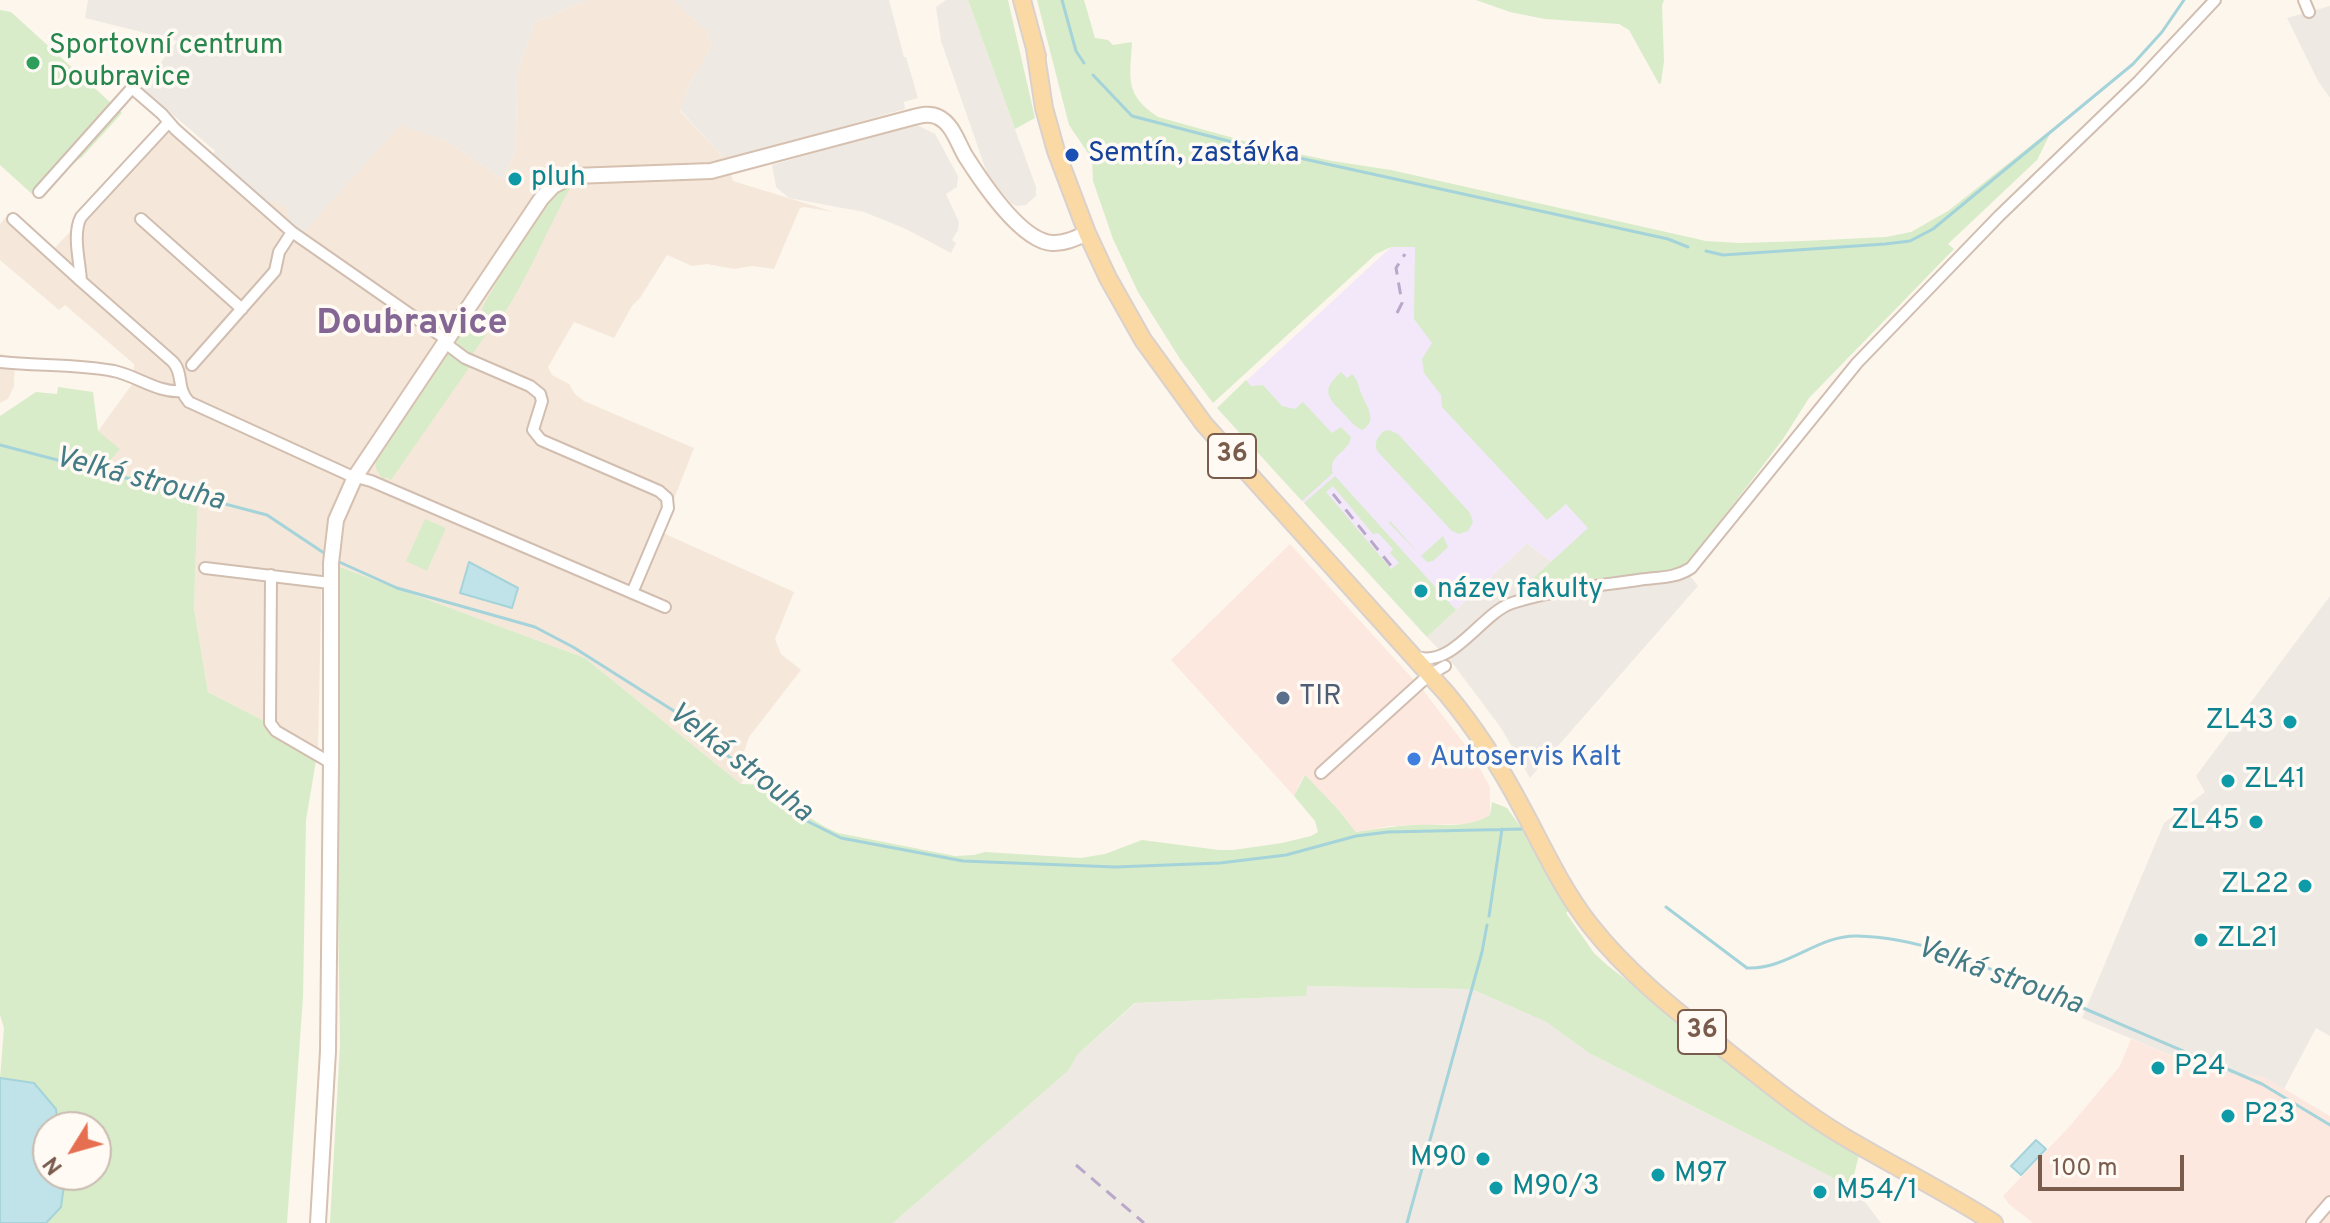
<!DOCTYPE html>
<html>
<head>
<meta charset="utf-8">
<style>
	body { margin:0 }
	#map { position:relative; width:2330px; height:1223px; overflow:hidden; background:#fdf6ec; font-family:Overpass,sans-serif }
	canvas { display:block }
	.north { position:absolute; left:32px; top:1111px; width:80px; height:80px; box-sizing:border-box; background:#fffaf3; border:2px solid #cabbb1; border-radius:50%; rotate:233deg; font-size:22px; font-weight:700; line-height:32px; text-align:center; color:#7a5c4d }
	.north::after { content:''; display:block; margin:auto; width:28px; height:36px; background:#e76f51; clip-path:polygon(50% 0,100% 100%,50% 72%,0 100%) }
	.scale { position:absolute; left:2038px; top:1155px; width:146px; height:36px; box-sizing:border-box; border:4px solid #7a5c4d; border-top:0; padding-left:10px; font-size:24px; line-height:28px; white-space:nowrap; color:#7a5c4d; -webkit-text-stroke:6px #fffaf3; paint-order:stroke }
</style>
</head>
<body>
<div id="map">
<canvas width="2330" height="1223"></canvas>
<div class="north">N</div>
<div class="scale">100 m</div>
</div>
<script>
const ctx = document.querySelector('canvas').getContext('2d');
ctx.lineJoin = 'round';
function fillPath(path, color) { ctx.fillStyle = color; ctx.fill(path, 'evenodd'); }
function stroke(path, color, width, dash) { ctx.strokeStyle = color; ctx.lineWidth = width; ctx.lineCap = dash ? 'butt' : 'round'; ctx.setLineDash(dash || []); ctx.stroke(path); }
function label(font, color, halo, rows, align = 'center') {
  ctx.font = font + ' Overpass,sans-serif'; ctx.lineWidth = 7; ctx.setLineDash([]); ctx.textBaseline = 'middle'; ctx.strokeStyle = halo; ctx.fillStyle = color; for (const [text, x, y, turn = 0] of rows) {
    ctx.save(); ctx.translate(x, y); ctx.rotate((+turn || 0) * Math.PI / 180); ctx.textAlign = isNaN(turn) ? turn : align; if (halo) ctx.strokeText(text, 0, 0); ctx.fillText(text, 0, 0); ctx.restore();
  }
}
fillPath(new Path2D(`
	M588,0H673L707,31L712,47L690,83L680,111L726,160L733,181L834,212L804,207L800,208L774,269L752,266L734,269L707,264L692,266L667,255L640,298L632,306L614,338L574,322L548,367L552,375L569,384L575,394L584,401L694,448L661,532L794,592L775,639L781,654L801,670L749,737L744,752L751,766L741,784L585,658L337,566L322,562L318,749L208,692L194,608L198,493L101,469L98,431L133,383L134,364L65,305L59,310L0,260V224L8,215L50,253L165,131L174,132L265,201H277L288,209L291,226L400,124L447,141L503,179L516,150L517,74L535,22Z
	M0,354L15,357L14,386L8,399L0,403Z`), '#f5e8da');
fillPath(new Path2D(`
	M1290,544L1423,690L1472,754L1490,787V815L1481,821L1464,824L1390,826L1356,832L1336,807L1304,775L1294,796L1171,660Z
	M2131,1039L2211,1072L2264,1077L2330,1116V1223H2033L2009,1204L2003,1196L2069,1127L2120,1066Z`), '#fde8e0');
fillPath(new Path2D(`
	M88,0H588L535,22L517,74L516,150L503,179L447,141L400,125L302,234L291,226L287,209L277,201L265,202L212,155L215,151L142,88L177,41L85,18Z
	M673,0H889L904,57H906L918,98L904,102L905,109L726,160L680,110L690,83L712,47L707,31Z
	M946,0H968L1036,187V196L1026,205L1016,206L1011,203L988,176L941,41L936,7Z
	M2330,6V98L2318,81L2287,18Z
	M915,124L935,134L958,176L957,187L946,194L959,222L958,230L952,240L956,243L951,253L906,229L864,212L789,198L776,187L772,165Z
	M1527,543L1553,563L1550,588L1685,569L1698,586L1530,778L1501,728L1454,665L1427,637Z
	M2330,596V1036L2316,1028L2284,1089L2264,1077L2211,1072L2082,1018L2164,823L2205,792L2196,776Z
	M1306,986L1468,989L1476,991L1546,1022L1589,1053L1855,1189L1881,1223H893L1068,1071L1078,1054L1136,1003L1305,996Z`), '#efe9e4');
fillPath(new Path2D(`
	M1391,247H1672L1599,580L1549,588L1553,563L1527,543L1427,637L1217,408Z`), '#f3e8fa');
fillPath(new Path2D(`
	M968,0H1008L1035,118L1015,129Z
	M1037,0H1084L1095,38L1108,40L1113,45L1132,42C1130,79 1124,94 1158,117L1266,147L1332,161L1391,170L1706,241L1740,243L1803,241L1886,237L1911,232L1948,211L2053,128L2037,160L1948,244L1954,249L1809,398L1783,439L1685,568L1599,580L1515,595L1588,528L1566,504L1547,520L1442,407L1441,395L1424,373L1422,359L1432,343L1414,319L1415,247H1391L1376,254L1213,403L1180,359L1138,292L1113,239L1093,181L1092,159L1069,125Z
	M1476,0H1664L1662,5L1664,61L1661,83L1659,84L1629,30L1619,24L1545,19L1510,12Z
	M0,10L11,12L122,113L82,157L32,194L0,165Z
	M565,187L570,188C546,231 528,279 500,319L498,318L471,356L456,345L457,338L461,334L463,338L475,329L485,312L482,310C485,298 497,288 497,276L543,207Z
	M451,353L471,365L391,480L386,477L383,480L376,469L375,457L444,355Z
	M1341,372L1347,378L1352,374C1358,380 1358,385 1361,393C1366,406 1379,421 1362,430C1353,426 1348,418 1341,411C1325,395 1323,389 1341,372Z
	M1246,380L1251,386L1263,385L1282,406L1295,409L1303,402L1332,433L1341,427L1351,437C1349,453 1327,455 1333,473L1302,501L1217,408Z
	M58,387L93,392L98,431L120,449L102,469L198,493L194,608L208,692L318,749L306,820L303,997L287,1223H46L61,1207L64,1175H96V1127H58L56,1109L34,1083L0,1078L4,1028L0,1015V416L36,392L57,394Z
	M1389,430L1398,434L1470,513L1473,522L1468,531L1459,534L1452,531L1378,452C1373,444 1377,437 1384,431Z
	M1335,476L1456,610L1427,637L1304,503ZM1333,486L1373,534L1378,533L1393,549L1390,553L1399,563L1391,569L1326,492Z
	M425,519L446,528L427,571L406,561Z
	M1390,521L1421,556L1443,536L1448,547L1433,561L1427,562L1389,523Z
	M337,566L585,658L741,784L772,785L799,811L825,827L838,833L955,856L974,855L985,852L1081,858L1105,854L1142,840L1219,850H1233L1282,843L1311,836L1318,832L1315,821L1294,796L1305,775L1336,807L1356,832C1376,829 1395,826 1414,825C1439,824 1468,829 1490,815L1492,802L1507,808L1530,840L1570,909L1566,913L1594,953L1607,965L1814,1126L1859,1155L1851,1187L1589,1053L1546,1022L1476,991L1468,989L1307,986L1306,996L1135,1003L1078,1054L1068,1071L893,1223H330L340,1045L335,707Z`), '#d8ecc9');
const water = new Path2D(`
	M469,562L518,588L512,608L460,593Z
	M0,1078L34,1083L56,1109L58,1127H48V1175H64L65,1178L61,1207L46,1223H0Z
	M2036,1140L2046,1149L2021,1175L2011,1166Z`);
fillPath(water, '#bfe3e8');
stroke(water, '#a5d3da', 2);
stroke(new Path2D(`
	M1062,0L1076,51L1084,63
	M1093,75L1132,116L1263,150L1668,239L1688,247
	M1706,251L1723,255L1885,244L1910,241L1933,229L2133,64L2162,32L2184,0
	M0,445L267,515L327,555
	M337,561L397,588L535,627L573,647L674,711L805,820L841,838L963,861L1115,867L1220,863L1286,855L1356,836L1388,832L1524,829
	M1666,907L1747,968C1787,970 1818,935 1857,936C1923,937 1988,968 2048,993C2100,1015 2152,1038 2205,1060
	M1489,916L1502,829
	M2213,1063L2262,1084L2330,1125
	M1407,1223L1482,952L1487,925`), '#a5d3da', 3);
const street = new Path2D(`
	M2304,0L2309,12
	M169,122L81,217C72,234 80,262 81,281L173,362C184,374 176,388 189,402L349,475L371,481L665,607
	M39,192L132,88L162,114L175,129L292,232L447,340
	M13,219L81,281
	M141,219L242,309
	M445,343L465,358L530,386L540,394L542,401L533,430L541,440L659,491L667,498L668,508L632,593
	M0,362C38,366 77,364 114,371C137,376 158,393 181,391
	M192,365L275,271L279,252L292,232
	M205,568L330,583
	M271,575L270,723L276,731L331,763
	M1414,656C1452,671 1480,614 1512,603C1552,590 1597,586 1638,580C1657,577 1674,579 1691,568L1857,363L1999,216L2139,81L2215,0
	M1321,773L1429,675L1445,666
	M2312,1223L2330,1202`);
const secondary = new Path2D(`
	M318,1223L328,1051L331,763V563L336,520L355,477L541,199L553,186L573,176L711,171L914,117C922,115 930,113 938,117C953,124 958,144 966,157C982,182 1021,241 1052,243C1064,244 1076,238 1087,233`);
const primary = new Path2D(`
	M1022,0L1037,56
	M1035,49L1044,108L1056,151L1087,233L1108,278L1143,340L1204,424L1446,693C1476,729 1501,768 1523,810C1544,849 1562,889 1590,925C1629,975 1679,1013 1728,1052C1765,1081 1801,1111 1841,1135C1891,1165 1944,1191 1994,1223`);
stroke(street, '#d1beb0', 14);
stroke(secondary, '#d6c0b0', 18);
stroke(primary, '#dad1cd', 20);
stroke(street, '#fff', 10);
stroke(secondary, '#fff', 14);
stroke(primary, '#fbd9a5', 16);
stroke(new Path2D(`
	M1397,313L1402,303L1396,268L1405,254
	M1333,494L1392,567
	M1076,1165L1144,1223`), '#b9a8c9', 3, [12, 8]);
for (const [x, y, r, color] of [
	[33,63,8,"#2e9e5b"],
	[1072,155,8,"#1a4fb4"],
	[515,179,8,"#0f9aa8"],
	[1421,591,8,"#0f9aa8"],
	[1283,698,8,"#5c6f8a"],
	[2290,722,8,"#0f9aa8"],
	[1414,759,8,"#3f7fe0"],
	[2228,781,8,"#0f9aa8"],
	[2256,822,8,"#0f9aa8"],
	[2305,886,8,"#0f9aa8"],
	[2201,940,8,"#0f9aa8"],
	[2158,1068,8,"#0f9aa8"],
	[2228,1116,8,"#0f9aa8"],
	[1483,1159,8,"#0f9aa8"],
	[1658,1175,8,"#0f9aa8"],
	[1496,1188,8,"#0f9aa8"],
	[1820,1192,8,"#0f9aa8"]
]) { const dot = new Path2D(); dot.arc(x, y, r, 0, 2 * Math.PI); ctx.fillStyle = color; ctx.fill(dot); stroke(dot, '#fffaf3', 3); }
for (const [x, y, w] of [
	[1232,456,48],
	[1702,1032,48]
]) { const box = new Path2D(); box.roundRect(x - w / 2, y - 22, w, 44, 6); ctx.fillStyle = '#fffaf3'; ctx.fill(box); stroke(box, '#7a5c4d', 2); }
label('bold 26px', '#7a5c4d', null, [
	["36",1232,456],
	["36",1702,1032]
]);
label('28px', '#27864d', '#fffaf3', [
	["Sportovní centrum",49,47],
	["Doubravice",49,79]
], 'left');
label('28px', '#164399', '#fffaf3', [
	["Semtín, zastávka",1088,155]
], 'left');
label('28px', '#0d838f', '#fffaf3', [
	["pluh",531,179],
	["název fakulty",1437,591],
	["ZL43",2274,722,"right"],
	["ZL41",2244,781],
	["ZL45",2240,822,"right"],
	["ZL22",2289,886,"right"],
	["ZL21",2217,940],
	["P24",2174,1068],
	["P23",2244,1116],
	["M90",1467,1159,"right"],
	["M97",1674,1175],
	["M90/3",1512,1188],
	["M54/1",1836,1192]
], 'left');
label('28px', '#4e5e75', '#fffaf3', [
	["TIR",1299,698]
], 'left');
label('28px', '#366cbe', '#fffaf3', [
	["Autoservis Kalt",1430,759]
], 'left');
label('italic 30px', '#437c86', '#fffaf3', [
	["Velká strouha",139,481,15],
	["Velká strouha",739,764,38],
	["Velká strouha",1999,978,20]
]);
label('bold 36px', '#846695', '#fffaf3', [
	["Doubravice",412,326]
]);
</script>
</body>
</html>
